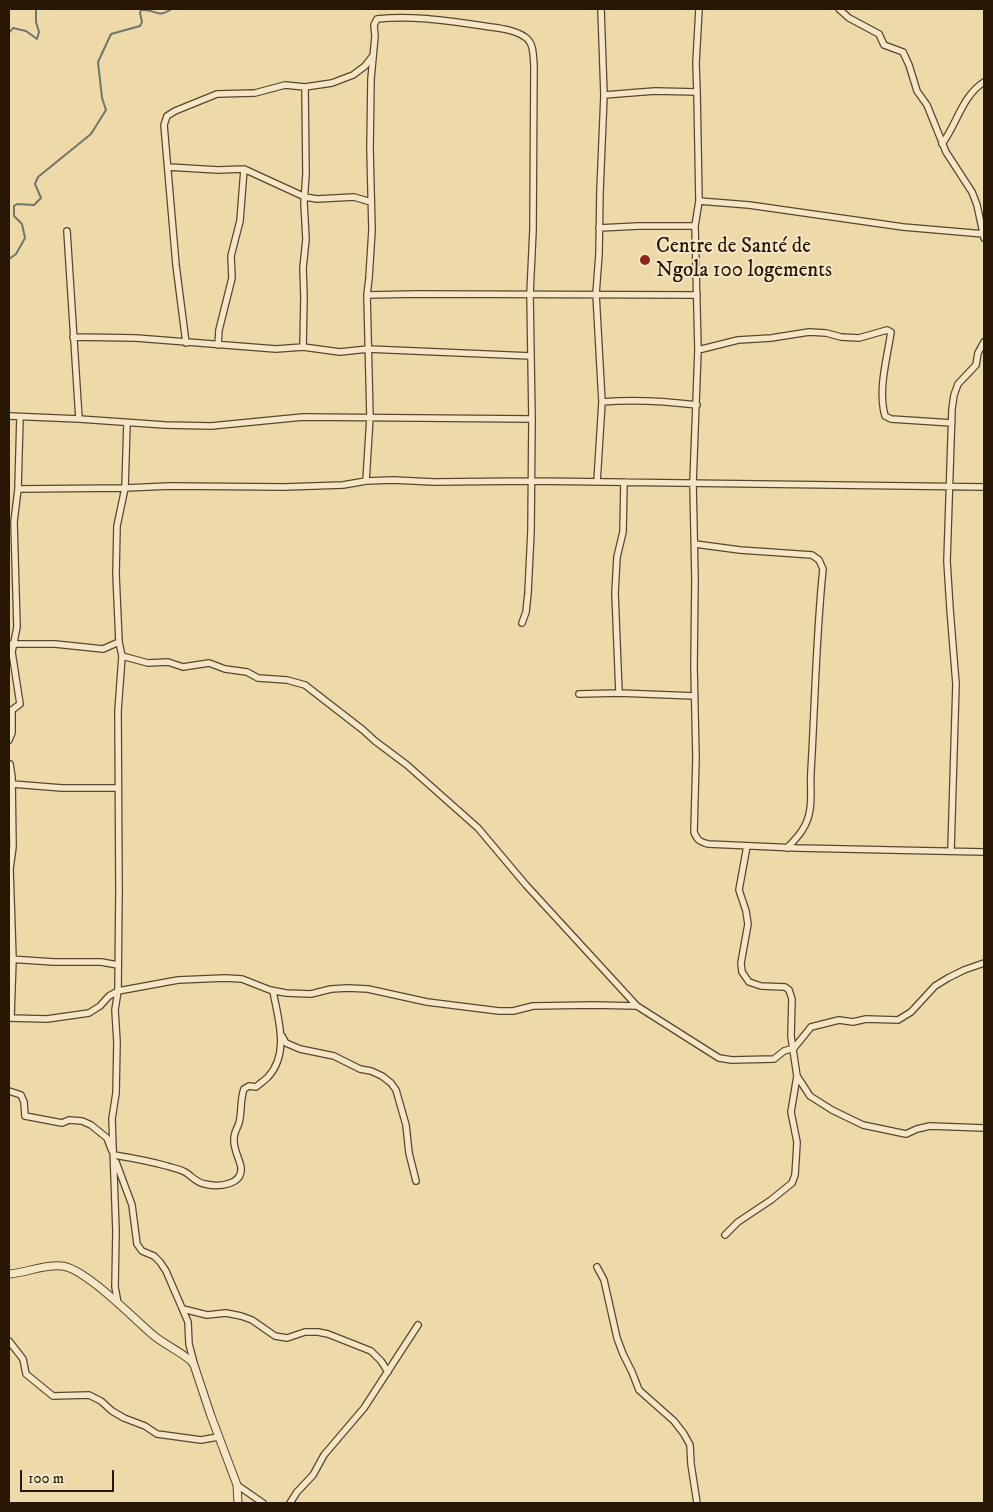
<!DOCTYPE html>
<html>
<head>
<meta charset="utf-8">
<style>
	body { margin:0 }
	#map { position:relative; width:993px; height:1512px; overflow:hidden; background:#eed9a8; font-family:"IM FELL DW Pica",serif }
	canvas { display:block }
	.frame { position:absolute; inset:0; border:10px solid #261602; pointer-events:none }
	.scale { position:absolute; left:20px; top:1470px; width:94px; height:22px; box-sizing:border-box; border:2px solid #261602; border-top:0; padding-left:6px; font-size:15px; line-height:18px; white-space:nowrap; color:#261602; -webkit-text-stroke:4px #f4e6c6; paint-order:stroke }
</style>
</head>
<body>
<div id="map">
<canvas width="993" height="1512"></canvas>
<div class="frame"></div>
<div class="scale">100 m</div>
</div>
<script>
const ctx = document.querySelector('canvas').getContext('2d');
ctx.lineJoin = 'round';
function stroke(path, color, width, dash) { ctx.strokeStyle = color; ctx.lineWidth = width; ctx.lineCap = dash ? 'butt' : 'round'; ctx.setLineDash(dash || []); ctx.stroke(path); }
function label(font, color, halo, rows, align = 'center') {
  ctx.font = font + ' "IM FELL DW Pica",serif'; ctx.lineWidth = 4; ctx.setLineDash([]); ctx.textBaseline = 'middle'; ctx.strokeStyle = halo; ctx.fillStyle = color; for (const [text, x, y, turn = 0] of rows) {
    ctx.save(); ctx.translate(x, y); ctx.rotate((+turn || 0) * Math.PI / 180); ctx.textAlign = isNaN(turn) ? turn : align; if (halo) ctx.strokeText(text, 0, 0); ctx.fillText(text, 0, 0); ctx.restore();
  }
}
stroke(new Path2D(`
	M9,33L13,28L26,31L37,39L39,32L36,22V9
	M9,259L16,254L25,238L22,224L14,216V206L17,204L34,205L41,198L35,184L38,177L91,134L106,110L102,98L98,62L111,34L140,26L142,22L140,13L141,10C158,9 155,19 172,9`), '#6d776c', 2);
const minor = new Path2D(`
	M699,9L696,63L697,92L699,201L695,226L698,350L693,483L695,579L694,667L696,758L694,832C697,840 700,842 708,844L797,848L984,852
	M839,9L849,18L879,34L884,45L903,52L909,65L917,91L927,105L946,152L972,192L977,205L984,238
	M604,95L655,91L697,92
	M942,144C957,124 962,96 984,82
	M168,167L218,170L244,169L305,197L317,199L354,197L371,202
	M699,201L749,205L903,227L984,234
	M599,228L639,226H695
	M67,231L79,419
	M367,295L418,294L697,295
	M73,337L136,338L276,349L303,347L340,352L368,349L531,356
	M186,343L176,265L164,125L167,116L175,111L217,94L255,93L285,85L305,87L332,83L353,75L365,66L372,57
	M218,345L219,330L232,278L231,256L240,221L244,169
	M303,347L304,297L303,268L306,239L304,203L306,174L305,87
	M698,350L738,340L771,338L809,332L826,333L841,337L859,338L887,330L891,332L890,338C886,363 878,391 885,416L891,419L952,423
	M602,402C635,399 664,401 697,405
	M9,416L79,419L165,425L211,426L303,417L532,419
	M366,481L370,417L367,295L369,278L372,230L370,149L371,79L375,36L374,25L377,19C412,15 449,21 484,26C497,28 514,29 525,37C534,43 533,55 534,65L533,230L530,294L532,419L531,531L528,593L526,612L522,623
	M597,482L602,402L596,294L599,254L600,191L604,95L601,9
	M18,489L125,488L170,486L284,487L343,485L366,481L393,480L434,482L531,481L984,487
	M695,544L740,550L812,555L819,560L823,569C816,636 815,704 811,771C810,784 812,797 810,809C808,826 798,837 787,848
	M11,644H55L103,649L119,642
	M122,656L148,663L168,662L183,667L209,663L225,669L247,672L258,678L287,680L305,685L363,730L375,741L407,765L478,828L526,885L637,1006
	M619,693L615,593L617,557L623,532L624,482
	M579,694L619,693L695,696
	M9,710H12L20,704L12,652L17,627L14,522L18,489L20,417
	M9,740L12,733V710
	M9,764H10L12,777L13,847L10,869L13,959L11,1017
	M12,784L62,788H118
	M951,850L956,684L950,609L947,561L952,409L954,395L958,384L976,365L978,353L984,342
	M9,959L54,962H101L118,965
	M9,1018L47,1019L89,1013L100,1006L109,996L118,991L178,980L225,978L242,979L270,990L286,993L311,994L331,989L348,988L368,989L427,1002L499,1011H513L533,1006L593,1005L637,1006L719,1058L732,1060L774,1059L784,1051L794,1048L811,1027L839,1020L853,1022L866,1019L898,1020L911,1012L935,986L948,978L964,970L984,963
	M282,1036L286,1043L300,1049L334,1056L360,1069L371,1071L382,1076L391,1083L396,1090L406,1125L409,1153L416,1181
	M797,1076L810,1096L832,1110L863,1125L906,1134L917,1129L930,1126L984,1128
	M9,1091L21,1095L24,1102L25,1116L62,1123L69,1120L82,1121L91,1125L107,1138L112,1151
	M114,1155C132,1158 149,1161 167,1166C173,1168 180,1169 185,1172C192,1176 196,1183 205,1184C217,1187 243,1186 241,1167C239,1158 234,1150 234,1141C233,1134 237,1129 239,1123C242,1112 240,1099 244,1089L249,1086L256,1087C259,1084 264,1081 268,1077C290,1053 278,1019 273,991
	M116,1162L132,1205L137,1244L142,1251L154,1256L160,1262L166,1271L188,1322L189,1344L194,1363
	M725,1235L738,1222L771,1200L792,1183L795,1175L796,1160L797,1142L791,1112L797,1076L791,1036L792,999L789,990L785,987L761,986L749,982L742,972L741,963L748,924L746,911L739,890L747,846
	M597,1267L604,1280L617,1338L623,1354L632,1372L639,1390L674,1421L684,1434L690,1445L691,1464L697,1503
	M118,1303L115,1287L116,1231L112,1119L116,1093L117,1042L115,1010L118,991L119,890L118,711L122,656L119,642L116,574L117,526L125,488L127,423
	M183,1309L207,1315L226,1313L241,1316L252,1320L275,1336L287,1338L305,1332H318L328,1334L371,1351L381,1361L388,1372
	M9,1341L23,1359L26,1374L53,1396L89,1395L101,1401L112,1411L124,1418L145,1426L157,1434L201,1440L218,1437
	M237,1485L263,1503
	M290,1503L297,1492L313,1475L324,1455L364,1408L418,1325`);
const tertiary = new Path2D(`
	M9,1274C26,1273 44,1264 62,1266C85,1268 134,1319 153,1335C165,1345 180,1351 191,1361L194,1365L211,1416L237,1485L238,1503`);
stroke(minor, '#58472c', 8);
stroke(tertiary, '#58472c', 9);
stroke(minor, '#f4e6c6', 5.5);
stroke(tertiary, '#f4e6c6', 7);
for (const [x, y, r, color] of [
	[645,260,6,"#8f2418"]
]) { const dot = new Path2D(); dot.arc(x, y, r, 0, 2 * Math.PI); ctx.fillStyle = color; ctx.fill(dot); stroke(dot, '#f4e6c6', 2); }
label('21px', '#261602', '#f4e6c6', [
	["Centre de Santé de",656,248],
	["Ngola 100 logements",656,272]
], 'left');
</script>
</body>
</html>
